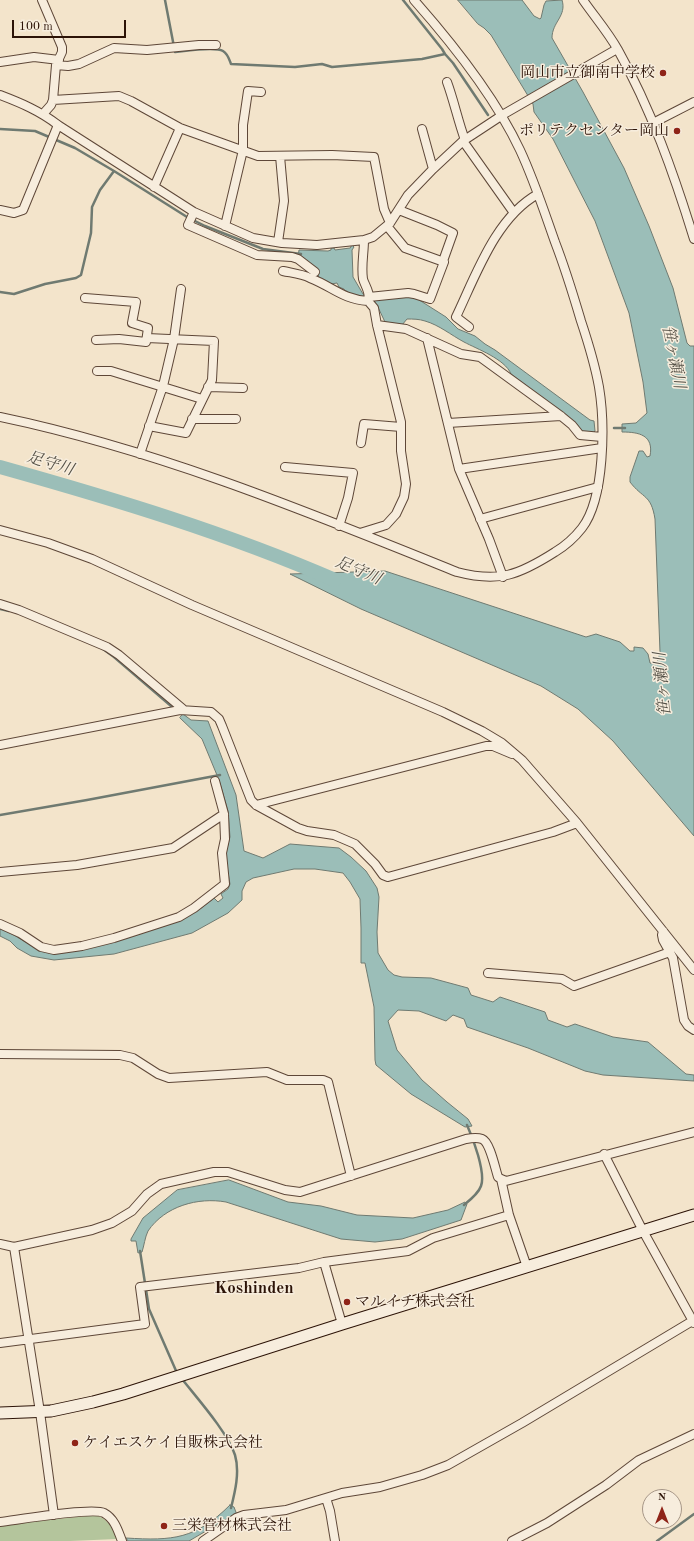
<!DOCTYPE html>
<html>
<head>
<meta charset="utf-8">
<style>
	body { margin:0 }
	#map { position:relative; width:694px; height:1541px; overflow:hidden; background:#f3e4cb; font-family:"Old Standard TT",serif }
	canvas { display:block }
	.north { position:absolute; left:642px; top:1489px; width:40px; height:40px; box-sizing:border-box; background:#f7eddd; border:1px solid #a69687; border-radius:50%; rotate:0deg; font-size:11px; font-weight:700; line-height:16px; text-align:center; color:#2c1307 }
	.north::after { content:''; display:block; margin:auto; width:14px; height:18px; background:#8f2418; clip-path:polygon(50% 0,100% 100%,50% 72%,0 100%) }
	.scale { position:absolute; left:12px; top:20px; width:114px; height:18px; box-sizing:border-box; border:2px solid #2c1307; border-top:0; padding-left:5px; font-size:12px; line-height:14px; white-space:nowrap; color:#2c1307; -webkit-text-stroke:3px #f7eddd; paint-order:stroke }
</style>
</head>
<body>
<div id="map">
<canvas width="694" height="1541"></canvas>
<div class="north">N</div>
<div class="scale">100 m</div>
</div>
<script>
const ctx = document.querySelector('canvas').getContext('2d');
ctx.lineJoin = 'round';
function fillPath(path, color) { ctx.fillStyle = color; ctx.fill(path, 'evenodd'); }
function stroke(path, color, width, dash) { ctx.strokeStyle = color; ctx.lineWidth = width; ctx.lineCap = dash ? 'butt' : 'round'; ctx.setLineDash(dash || []); ctx.stroke(path); }
function label(font, color, halo, rows, align = 'center') {
  ctx.font = font + ' "Old Standard TT","Noto Serif JP",serif'; ctx.lineWidth = 3; ctx.setLineDash([]); ctx.textBaseline = 'middle'; ctx.strokeStyle = halo; ctx.fillStyle = color; for (const [text, x, y, turn = 0] of rows) {
    ctx.save(); ctx.translate(x, y); ctx.rotate((+turn || 0) * Math.PI / 180); ctx.textAlign = isNaN(turn) ? turn : align; if (halo) ctx.strokeText(text, 0, 0); ctx.fillText(text, 0, 0); ctx.restore();
  }
}
fillPath(new Path2D(`
	M96,1515C108,1519 113,1528 117,1539L70,1541H0V1525Z`), '#b4c59c');
const water = new Path2D(`
	M458,0H522L534,16L540,19L541,18L544,5L546,1L562,0C567,16 552,22 552,38L583,92L624,168L649,226L673,288L687,343L690,346H694V836L613,741L578,709L541,686L361,609L290,574L385,571L586,637L596,634L620,642L630,651H634V647L643,648L648,654L650,663L654,664L658,660L660,652L655,519C651,494 643,499 630,482V477L639,451H643L647,457L650,456C654,435 639,432 622,432V424L636,423L647,413L643,382L629,313L595,221L553,139L534,112L533,104L491,35L484,28L478,24Z
	M352,245L354,247L352,250L353,277L363,294L376,300L408,296L416,298L446,317L458,329L475,336L485,344L495,350L590,420L594,421L595,431L592,434H582V431L576,423L511,374C505,359 477,349 464,342C451,335 439,325 425,321C419,319 413,319 407,319L402,325L385,322L377,305L373,301L346,294L344,289L339,287L337,283L331,284L319,278L317,270L298,257L299,250L328,251L331,250V248H334L335,250L350,248Z
	M183,714L191,720L208,721L236,795L244,851L263,858L290,844L339,848L351,857L366,871L377,888L379,897L377,932L378,953L388,970L394,975L402,977L431,978L468,988L471,995L493,1002L500,997L545,1012L548,1020L567,1027L575,1024L613,1037L648,1042L686,1074L694,1075V1081L603,1075L585,1071L528,1048L467,1027L464,1019L453,1015L446,1021L419,1011L398,1010L388,1021L397,1050L422,1080L447,1102L468,1119L472,1126L465,1127L411,1094L376,1065L375,1060L374,1007L365,963H361V928L360,899L350,882L343,873L315,869H294L253,878L246,882L242,891V900L228,913L192,933L114,954L54,960L31,956L17,948L10,941L0,936V927L36,948L57,953L201,908L214,898L218,902L223,898L221,894L228,889L230,884L225,855L230,837L228,811L219,780L202,739L180,718Z
	M229,1180L288,1202L321,1206L357,1215L413,1218L448,1210L465,1202L467,1204L461,1220L402,1239L375,1242L341,1239L226,1202C198,1197 165,1206 148,1231C145,1237 144,1246 142,1252L138,1253L136,1241H131V1239L143,1218L177,1190Z
	M230,1505L234,1507L237,1515L223,1521L189,1541H128L126,1538C173,1541 196,1539 230,1505Z`);
fillPath(water, '#9bbeb8');
stroke(water, '#6f7a71', 1);
stroke(new Path2D(`
	M165,0L175,52C185,51 215,46 223,51C228,54 229,59 231,64L295,67L322,64L332,67L422,59L445,54
	M403,0L442,49L445,54L453,63L488,115
	M0,129L35,131L75,148L114,171L187,217L205,226L263,249L301,254
	M0,292L14,294L45,284L76,278L81,275L91,233L92,207L100,190L114,171
	M614,428H625
	M0,609L9,611
	M103,649L114,657L171,706
	M0,815L87,800L220,775
	M464,1205C469,1201 479,1192 481,1186C486,1173 473,1138 467,1125
	M140,1251L149,1309L177,1373
	M182,1379C197,1398 228,1433 235,1455C240,1472 235,1492 231,1508
	M657,1541L694,1514`), '#6f7a71', 2.5);
stroke(new Path2D(`
	M0,467C114,499 227,533 335,580`), '#9bbeb8', 14);
const street = new Path2D(`
	M42,0L62,47V52L56,65L53,100
	M583,0C594,16 608,32 618,50C651,109 674,174 694,239
	M0,62L34,57L59,60
	M56,65L68,66L79,64L114,48L147,50L199,45H216
	M447,82C454,101 458,121 465,140
	M0,95C21,103 40,111 58,125L194,212L253,238L282,243L317,245L364,240L373,237L390,223L408,195L433,169L463,141L504,114L617,49
	M43,114L51,105L53,100L119,96L131,101L180,128L258,156L332,155L374,157L384,209L390,223
	M653,123L694,102
	M422,129L433,169
	M463,141L514,213
	M154,187L180,128
	M0,210L14,213L23,210L58,125
	M399,210L437,225L453,233L443,261
	M194,212L188,225L257,255L292,257L298,259L315,272
	M225,226L243,150V125L248,91L261,92
	M364,240C364,253 361,266 363,279C365,286 371,293 368,301
	M278,242L284,201L280,156
	M283,271C292,273 302,274 310,278C333,287 342,299 368,301L374,308L377,325L401,422V451L406,484L404,497L396,514L386,525L360,533
	M369,297L408,293L414,294L430,299L444,262L405,248L387,226
	M85,298L136,302L132,323L148,328L146,342L119,339L96,340
	M377,325L406,329L461,354L480,357L561,416L572,425L580,435L602,437
	M469,327L456,317C476,275 496,217 538,194
	M147,338L214,341L212,380L186,433L149,426
	M427,338L459,469L489,539L503,577
	M97,371H111L202,399
	M208,387L243,388
	M0,417C158,450 308,512 457,572C499,583 519,575 555,552C565,546 575,537 582,528C605,498 605,423 599,387C595,365 588,342 581,321C573,294 565,268 555,242C544,211 534,180 520,150C496,99 452,43 414,0
	M192,419H236
	M448,423L561,416
	M361,443L364,424L401,427
	M140,454L163,386L174,339L181,289
	M285,467L353,473L348,498L339,526
	M459,469L602,448
	M480,519L598,487
	M0,530L48,543L92,559L192,605L443,712L482,731L502,743L522,760L577,823L694,970
	M0,604L19,610L107,647L119,655L183,709
	M0,745L180,710L211,712L219,719L222,726L251,800L256,805L298,828L307,831L334,835L355,844L375,864L383,875L388,877L553,832L577,823
	M256,805L486,746H493L512,754
	M0,872L77,865L173,848L224,814
	M0,924L20,933L41,947L54,950L82,946L114,938L179,917L194,908L225,884L222,853L225,839L224,814L215,781
	M663,931L662,935L663,940L673,958L684,1020L688,1026L694,1030
	M488,973L562,979L574,986L670,952
	M0,1054L120,1055L133,1058L158,1074L169,1078L267,1072L287,1080H323L328,1082L351,1176
	M604,1154L643,1231L694,1323
	M501,1179L509,1215L527,1267
	M0,1244L14,1247L92,1230L112,1223L132,1211L147,1194L161,1184L214,1172H228L285,1190L300,1192L466,1139C471,1138 477,1137 482,1139C490,1142 495,1168 498,1177L501,1179L506,1181L694,1132
	M14,1247L40,1412L54,1515
	M324,1262L342,1324
	M0,1343L145,1324L140,1287L299,1268L324,1262L408,1251L433,1238L509,1215
	M326,1498L330,1511L335,1541
	M0,1522C17,1520 93,1507 104,1513C115,1519 118,1531 122,1541
	M203,1541L236,1518L244,1515L286,1510L342,1493L380,1487L422,1475L448,1465L522,1423L694,1320
	M512,1541L547,1523L606,1485L639,1460L694,1434`);
const secondary = new Path2D(`
	M0,1413L51,1411L93,1402L123,1394L342,1324L694,1215`);
stroke(street, '#5e4738', 10);
stroke(secondary, '#2c1307', 13);
stroke(street, '#f7eddd', 8);
stroke(secondary, '#f7eddd', 11);
for (const [x, y, r, color] of [
	[663,73,4,"#8f2418"],
	[677,131,4,"#8f2418"],
	[347,1302,4,"#8f2418"],
	[75,1443,4,"#8f2418"],
	[164,1526,4,"#8f2418"]
]) { const dot = new Path2D(); dot.arc(x, y, r, 0, 2 * Math.PI); ctx.fillStyle = color; ctx.fill(dot); stroke(dot, '#f7eddd', 1.5); }
label('15px', '#2c1307', '#f7eddd', [
	["岡山市立御南中学校",655,73,"right"],
	["ポリテクセンター岡山",669,131,"right"],
	["マルイチ株式会社",355,1302],
	["ケイエスケイ自販株式会社",83,1443],
	["三栄管材株式会社",172,1526]
], 'left');
label('italic 16px', '#534f45', '#f7eddd', [
	["笹ヶ瀬川",673,357,79],
	["足守川",50,464,17],
	["足守川",358,571,23],
	["笹ヶ瀬川",663,684,-95]
]);
label('bold 17px', '#2c1307', '#f7eddd', [
	["Koshinden",254,1289]
]);
</script>
</body>
</html>
